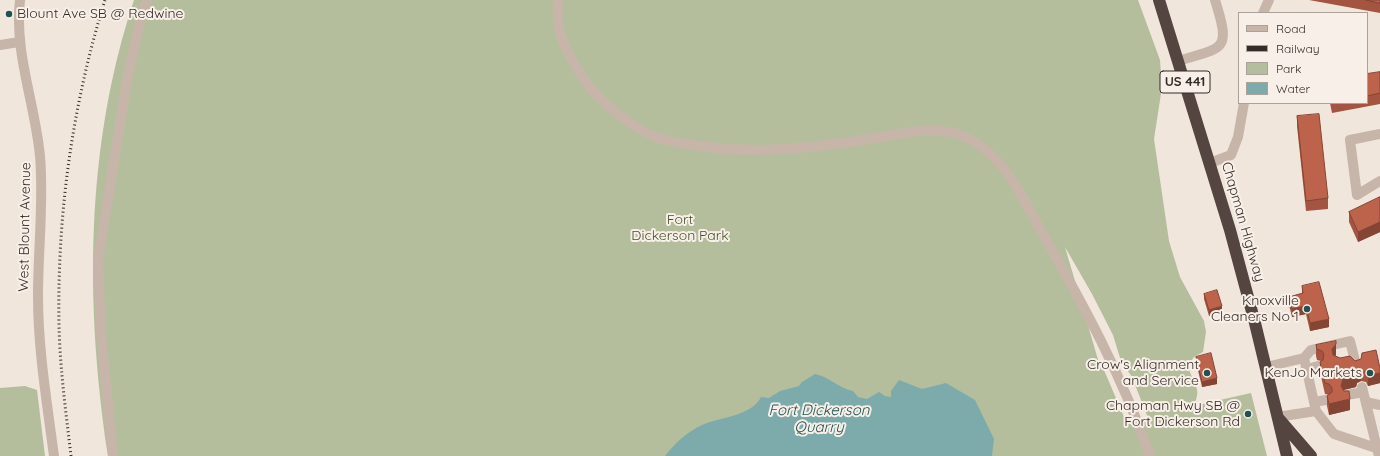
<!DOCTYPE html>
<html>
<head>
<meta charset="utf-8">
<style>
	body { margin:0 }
	#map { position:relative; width:1380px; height:456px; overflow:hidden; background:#f0e6dc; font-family:Quicksand,sans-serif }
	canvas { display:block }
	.legend { position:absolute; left:1238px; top:12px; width:130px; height:92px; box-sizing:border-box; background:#f8f0e8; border:1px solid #aaa19b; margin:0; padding:5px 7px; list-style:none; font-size:12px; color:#352b28 }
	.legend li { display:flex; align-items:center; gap:8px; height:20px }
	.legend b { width:20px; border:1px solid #aaa19b }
</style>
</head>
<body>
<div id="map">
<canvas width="1380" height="456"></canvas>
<ul class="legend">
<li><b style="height:5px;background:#c7b5a9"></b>Road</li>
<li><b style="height:5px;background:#352b28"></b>Railway</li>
<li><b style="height:11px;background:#b4be9d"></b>Park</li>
<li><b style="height:11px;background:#7dabab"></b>Water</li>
</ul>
</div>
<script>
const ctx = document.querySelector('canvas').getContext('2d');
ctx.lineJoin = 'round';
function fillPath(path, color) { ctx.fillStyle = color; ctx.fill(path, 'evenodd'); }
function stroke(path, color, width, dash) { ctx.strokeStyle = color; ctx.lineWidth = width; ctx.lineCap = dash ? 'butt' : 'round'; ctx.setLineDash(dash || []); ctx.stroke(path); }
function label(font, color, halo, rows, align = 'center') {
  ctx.font = font + ' Quicksand,sans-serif'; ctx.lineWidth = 4; ctx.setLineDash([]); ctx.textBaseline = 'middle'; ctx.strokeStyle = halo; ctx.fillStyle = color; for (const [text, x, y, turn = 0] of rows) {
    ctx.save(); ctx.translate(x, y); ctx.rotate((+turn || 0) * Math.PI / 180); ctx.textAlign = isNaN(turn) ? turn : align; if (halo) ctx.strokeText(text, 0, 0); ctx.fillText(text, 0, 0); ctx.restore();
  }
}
fillPath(new Path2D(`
	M134,0H1138L1160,60L1162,87L1154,139L1169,241L1180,277L1204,321L1206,332L1203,352L1194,357L1188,365C1191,382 1204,388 1193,406L1251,393L1267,456H108C85,305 85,147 134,0ZM1065,247L1092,294L1113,335L1121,361L1132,377L1148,418L1127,424L1101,363H1099Z
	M25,386L37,390L45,456H0V388Z`), '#b4be9d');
fillPath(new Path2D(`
	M815,374C830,377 838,388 853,391L858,397L867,399L879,392L885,396L891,397V391L899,380L922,389L946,383L975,400L994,439L992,456H665C675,443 687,432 702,425C720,417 752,416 761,397L769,398L780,391L799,386L802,382Z`), '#7dabab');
stroke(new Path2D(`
	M20,0C14,53 35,103 40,156C44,202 38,249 38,296C38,349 47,403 54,456
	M558,0C558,7 557,15 558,22C561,48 588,90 608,106C622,117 635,128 651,135C664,141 679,143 693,145C753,155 811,148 870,139C900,134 936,124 965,137C977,142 990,153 999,163C1017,183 1029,210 1042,233C1084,305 1123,378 1150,456
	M1263,13L1269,0
	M0,45L19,42
	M1178,61C1225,47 1231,51 1215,0
	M1380,134L1350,140L1357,195L1380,181
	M1210,163L1231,155L1238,137L1244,103
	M1304,358L1311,350L1350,341L1356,365
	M1266,367L1304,358L1316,411L1277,417
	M1307,369L1318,366
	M1362,387L1379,456
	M1347,395L1363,392
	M1314,402L1326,400
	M1366,402L1380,405
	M1316,411L1334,434L1379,449
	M113,456L101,334L98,261L127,80L141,18L147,0`), '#c7b5a9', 10);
stroke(new Path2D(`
	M1159,0L1230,230L1255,323L1287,456
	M1279,419L1311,456`), '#554540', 12);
stroke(new Path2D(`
	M71,456C66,413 60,369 59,326C57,215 72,106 105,0`), '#352b28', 3, [1, 3]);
fillPath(new Path2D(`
	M1309,0H1380V13Z
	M1380,72V104L1332,113L1330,103H1367V74Z
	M1297,116L1328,198V209L1306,211L1297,126Z
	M1380,197V232L1358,242L1349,222V212Z
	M1302,286L1329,327L1310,331L1306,314L1292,317L1289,305V297L1302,294Z
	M1204,294L1222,312L1209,316L1204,299Z
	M1316,345L1336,355L1335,356L1340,358L1355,361L1380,368V383L1368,386L1366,382L1361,381L1357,383L1356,387L1344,390L1350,410L1329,415L1327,406V396L1329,395L1325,394L1320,372V362L1321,361L1317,360L1316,356Z
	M1196,357L1217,384L1202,387L1196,362Z`), '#a35541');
fillPath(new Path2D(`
	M1380,222V232L1358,242V232Z
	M1222,306V312L1209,316V310Z
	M1306,306V314L1292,317V309Z
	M1329,319V327L1310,331V323Z
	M1336,344V355L1332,360V349Z
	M1361,370V381L1357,383L1356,387L1343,390L1341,386L1343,379Z
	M1380,373V383L1368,386V375Z
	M1217,378V384L1202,387V382Z
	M1350,399V410L1329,415V404Z`), '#844535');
const building = new Path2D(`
	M1366,0H1380V3Z
	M1380,72V93L1367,96V74Z
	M1319,114L1328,198L1306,201L1297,116Z
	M1380,197V222L1358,232L1349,212Z
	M1319,282L1329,319L1310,323L1306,306L1292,309L1289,297L1303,293L1302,286Z
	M1217,290L1222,306L1209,310L1204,294Z
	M1336,341V344L1332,349L1333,355L1340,358L1350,356L1355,361L1361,359L1362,353L1376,350L1380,368V373L1368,375L1366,372L1361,370L1357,372L1356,376L1343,379L1341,386L1344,391H1349L1350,399L1329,404L1327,396L1332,392V388L1329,384L1325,383L1320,362L1323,360L1324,354L1322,351L1317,349L1316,345Z
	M1211,353L1217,378L1202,382L1196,357Z`);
fillPath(building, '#bd634c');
stroke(building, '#844535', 1);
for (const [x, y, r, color] of [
	[9,14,4,"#205253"],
	[1307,309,4,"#205253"],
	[1207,373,4,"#205253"],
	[1370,373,4,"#205253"],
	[1248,414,4,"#205253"]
]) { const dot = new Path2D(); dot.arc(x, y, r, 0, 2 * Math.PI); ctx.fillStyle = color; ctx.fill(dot); stroke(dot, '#f8f0e8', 1.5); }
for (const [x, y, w] of [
	[1185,82,50]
]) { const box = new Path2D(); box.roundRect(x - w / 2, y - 11, w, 22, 3); ctx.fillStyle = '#f8f0e8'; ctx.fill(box); stroke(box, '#352b28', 1); }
label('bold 13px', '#352b28', null, [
	["US 441",1185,82]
]);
label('14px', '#352b28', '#f8f0e8', [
	["Blount Ave SB @ Redwine",17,14,"left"],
	["Knoxville",1299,301],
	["Cleaners No 1",1299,317],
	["Crow's Alignment",1199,365],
	["and Service",1199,381],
	["KenJo Markets",1362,373],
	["Chapman Hwy SB @",1240,406],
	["Fort Dickerson Rd",1240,422]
], 'right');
label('14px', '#46512e', '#f8f0e8', [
	["Fort",680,220],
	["Dickerson Park",680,236]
]);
label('14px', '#352b28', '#f8f0e8', [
	["Chapman Highway",1243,222,74],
	["West Blount Avenue",25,227,-89]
]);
label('italic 15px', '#205253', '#f8f0e8', [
	["Fort Dickerson",819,410],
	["Quarry",819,427]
]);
</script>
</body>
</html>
